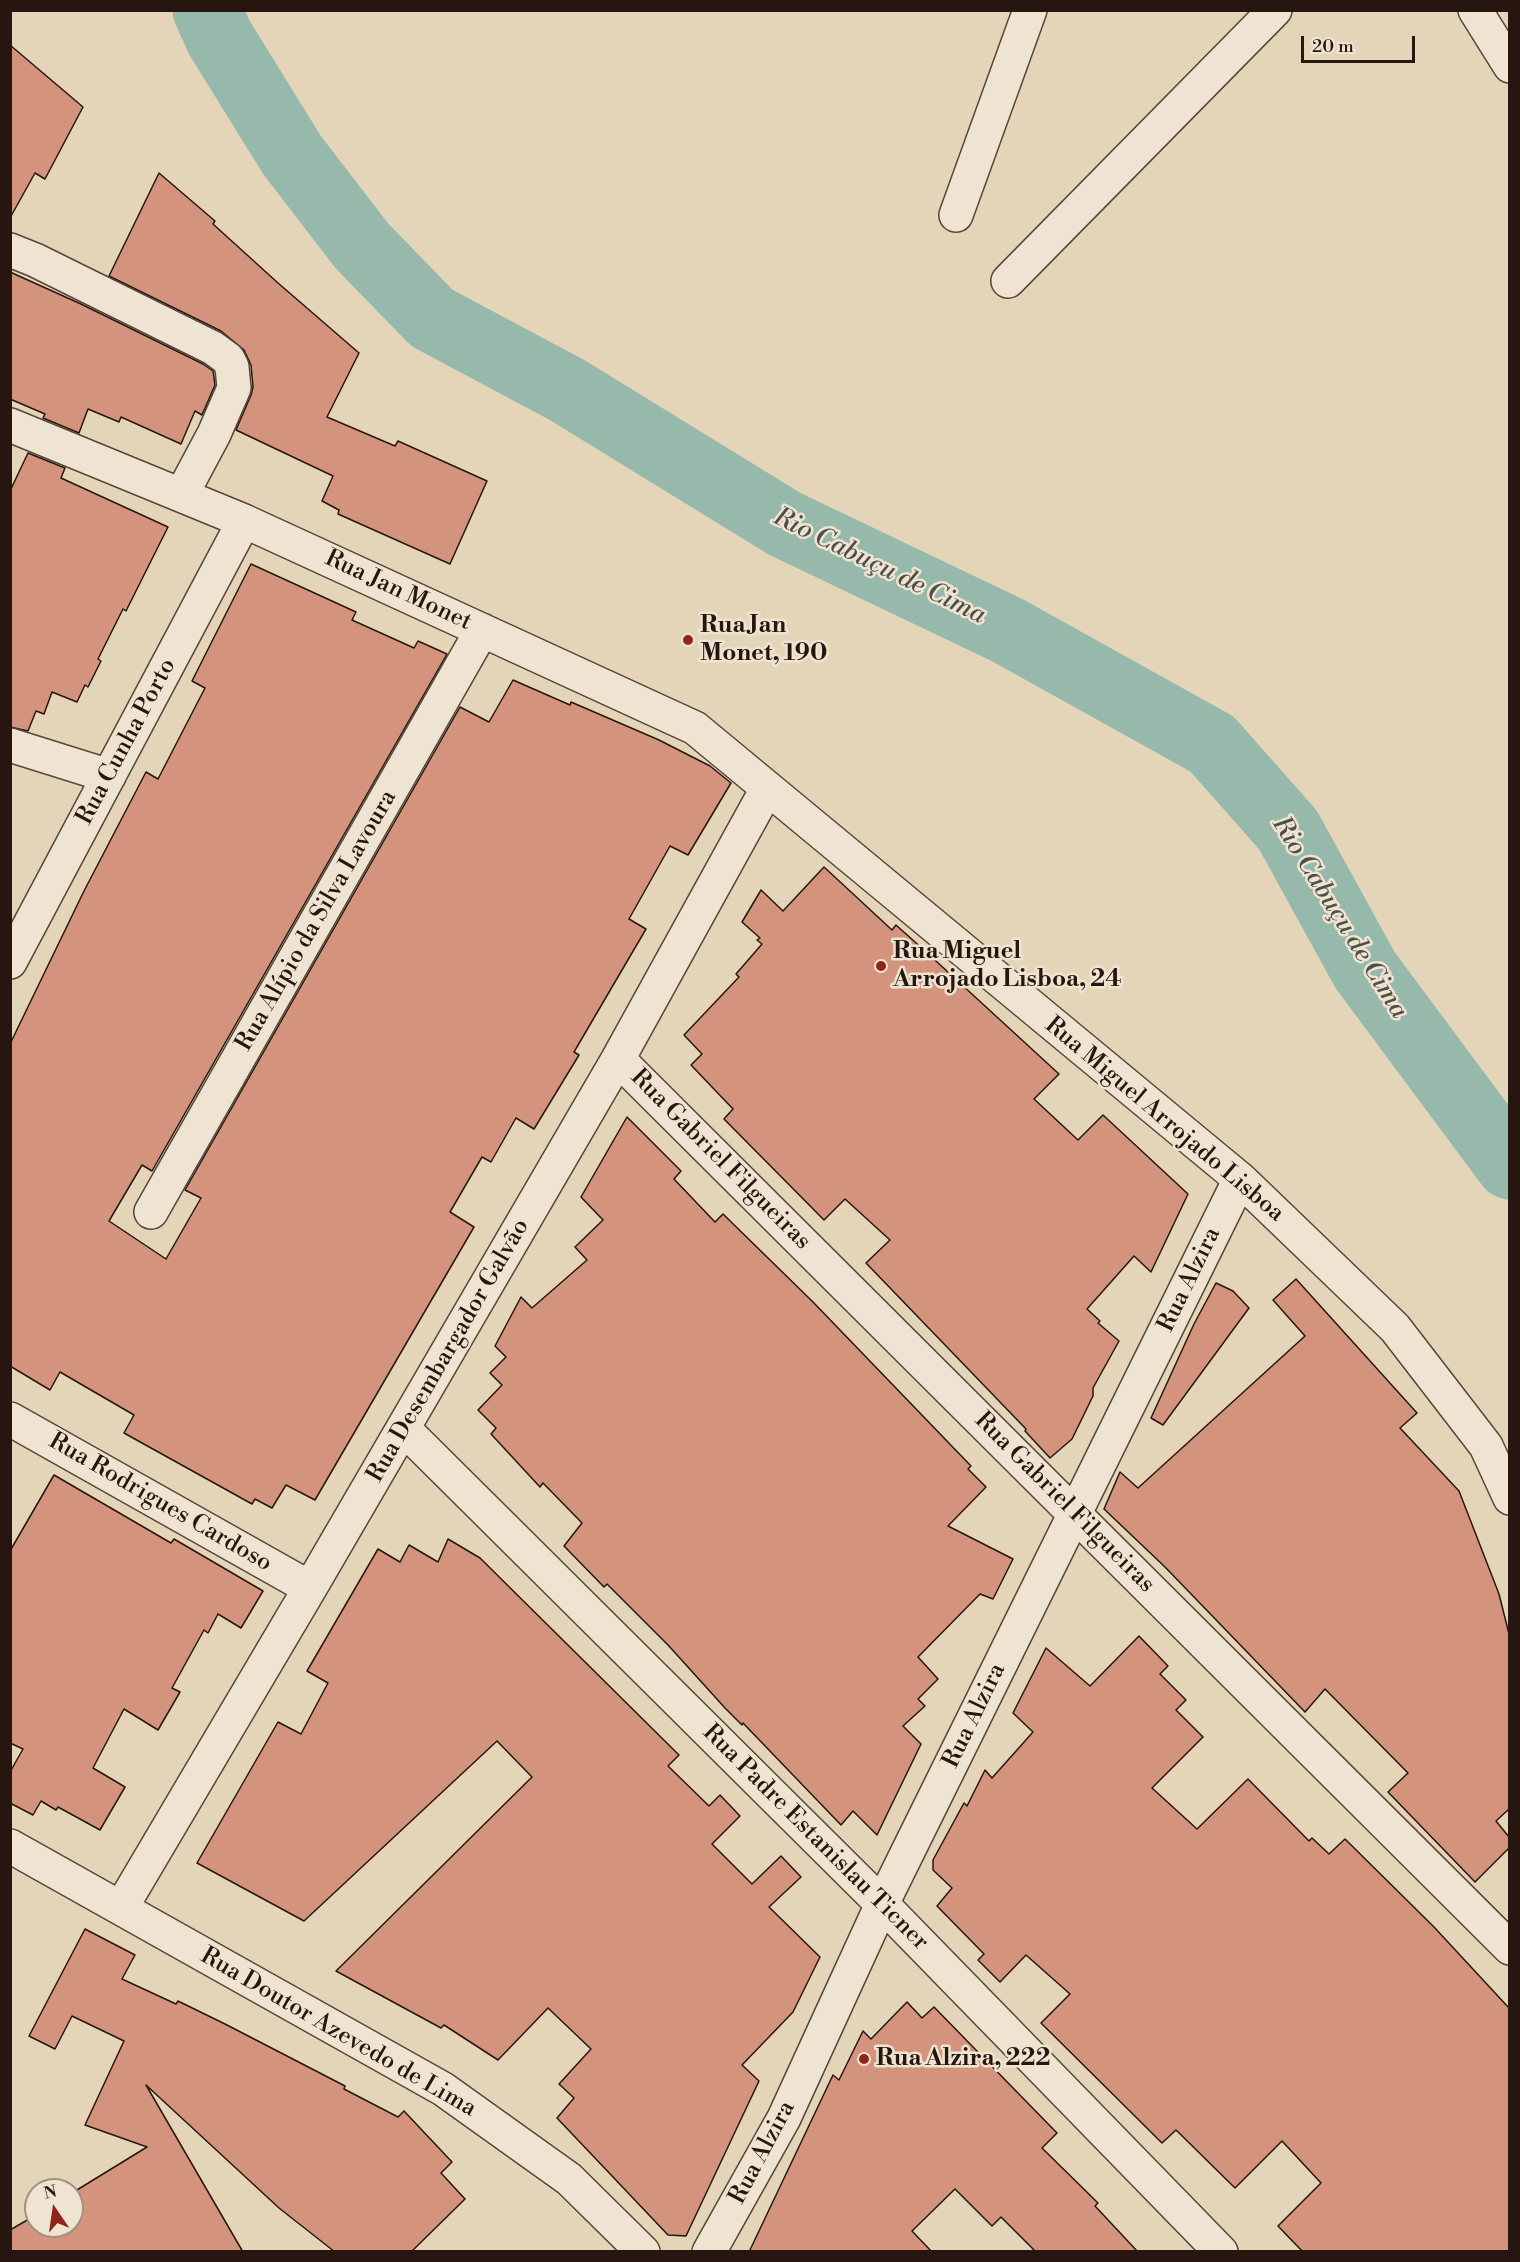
<!DOCTYPE html>
<html>
<head>
<meta charset="utf-8">
<style>
	body { margin:0 }
	#map { position:relative; width:1520px; height:2262px; overflow:hidden; background:#e5d5b8; font-family:"Libre Bodoni",serif }
	canvas { display:block }
	.frame { position:absolute; inset:0; border:12px solid #27160f; pointer-events:none }
	.north { position:absolute; left:24px; top:2178px; width:60px; height:60px; box-sizing:border-box; background:#eee4d1; border:2px solid #9e9283; border-radius:50%; rotate:347deg; font-size:16px; font-weight:700; line-height:24px; text-align:center; color:#27160f }
	.north::after { content:''; display:block; margin:auto; width:21px; height:27px; background:#8f2418; clip-path:polygon(50% 0,100% 100%,50% 72%,0 100%) }
	.scale { position:absolute; left:1301px; top:36px; width:114px; height:27px; box-sizing:border-box; border:3px solid #27160f; border-top:0; padding-left:8px; font-size:18px; line-height:21px; white-space:nowrap; color:#27160f; -webkit-text-stroke:4px #eee4d1; paint-order:stroke }
</style>
</head>
<body>
<div id="map">
<canvas width="1520" height="2262"></canvas>
<div class="frame"></div>
<div class="north">N</div>
<div class="scale">20 m</div>
</div>
<script>
const ctx = document.querySelector('canvas').getContext('2d');
ctx.lineJoin = 'round';
function stroke(path, color, width, dash) { ctx.strokeStyle = color; ctx.lineWidth = width; ctx.lineCap = dash ? 'butt' : 'round'; ctx.setLineDash(dash || []); ctx.stroke(path); }
function fillPath(path, color) { ctx.fillStyle = color; ctx.fill(path, 'evenodd'); }
function label(font, color, halo, rows, align = 'center') {
  ctx.font = font + ' "Libre Bodoni",serif'; ctx.lineWidth = 5; ctx.setLineDash([]); ctx.textBaseline = 'middle'; ctx.strokeStyle = halo; ctx.fillStyle = color; for (const [text, x, y, turn = 0] of rows) {
    ctx.save(); ctx.translate(x, y); ctx.rotate((+turn || 0) * Math.PI / 180); ctx.textAlign = isNaN(turn) ? turn : align; if (halo) ctx.strokeText(text, 0, 0); ctx.fillText(text, 0, 0); ctx.restore();
  }
}
stroke(new Path2D(`
	M207,10L219,37L292,155L362,246L432,318L567,390L785,524L1007,630L1212,744L1288,830L1365,970L1510,1165`), '#96b9ab', 69);
const building = new Path2D(`
	M10,45L83,107L45,179L35,173L10,218Z
	M159,173L215,221L213,224L278,283L359,353L327,417L395,446L398,441L487,481L450,564L338,514L339,510L322,501L333,476L236,430L251,395L253,387L251,365L244,350L221,331L109,276Z
	M10,272L81,304L203,364L213,371L215,385L202,415L195,411L181,444L121,417L119,422L88,409L79,433L43,418L45,414L10,399Z
	M28,453L65,468L61,478L168,527L126,611L123,609L98,659L101,661L88,687L85,685L77,702L52,692L44,714L36,711L28,731L10,727V491Z
	M251,564L356,612L352,620L414,648L418,641L447,654L152,1171L142,1165L109,1221L166,1259L201,1198L185,1190L460,707L489,722L513,680L570,705L571,702L659,740L710,766L731,783L688,855L670,846L629,919L646,929L574,1052L579,1055L534,1129L516,1118L491,1162L482,1157L450,1212L474,1227L315,1500L286,1485L272,1508L255,1499L252,1504L124,1433L134,1415L60,1372L50,1390L10,1366V1044L84,891L146,772L158,779L205,688L192,681Z
	M824,867L892,930L896,925L924,950L1059,1074L1034,1099L1078,1140L1103,1115L1188,1194L1151,1272L1134,1256L1087,1309L1100,1321L1098,1323L1119,1341L1093,1388V1396L1072,1439L1050,1458L1025,1431L1026,1429L866,1263L890,1240L845,1199L824,1220L724,1119L733,1109L691,1065L702,1054L684,1035L739,977L736,974L762,944L757,940L760,938L742,922L761,890L783,911Z
	M627,1117L681,1171L674,1179L715,1222L723,1214L813,1302L971,1466L968,1469L986,1487L948,1526L1013,1559L993,1599L980,1594L918,1657L938,1679L918,1699L925,1706L903,1726L921,1744L877,1835L853,1811L841,1825L743,1723L742,1725L725,1708L668,1645L607,1584L604,1587L564,1546L582,1523L543,1483L540,1487L491,1434L496,1428L478,1410L502,1385L490,1373L506,1357L495,1346L521,1297L532,1308L587,1260L575,1247L603,1220L581,1197Z
	M1296,1279L1417,1413L1400,1428L1459,1491L1499,1594L1509,1634V1809L1496,1821L1509,1837V1848L1475,1882L1388,1792L1408,1773L1325,1689L1305,1712L1165,1567L1104,1509L1120,1472L1138,1488L1305,1336L1273,1300Z
	M1216,1283L1233,1291L1249,1308L1163,1425L1151,1418L1194,1324Z
	M54,1475L171,1543L174,1539L263,1591L241,1628L218,1614L208,1633L204,1630L172,1688L180,1692L158,1730L124,1709L93,1768L125,1787L100,1830L58,1807L56,1810L41,1801L33,1815L10,1803V1772L23,1749L10,1743V1551Z
	M448,1539L480,1558L679,1755L668,1766L709,1806L720,1795L740,1816L712,1844L752,1884L781,1856L801,1877L769,1907L820,1957L793,2012L742,2065L759,2081L686,2236L668,2235L557,2118L574,2098L559,2084L591,2049L548,2008L498,2060L444,2025L441,2028L336,1971L532,1777L497,1741L304,1921L197,1863L278,1722L301,1734L328,1683L307,1671L378,1549L400,1562L409,1545L438,1562Z
	M1139,1636L1168,1666L1160,1674L1186,1700L1176,1710L1203,1737L1152,1788L1197,1829L1248,1779L1309,1841L1312,1838L1329,1854L1345,1839L1434,1927L1509,2008V2252H1303L1278,2226L1321,2183L1282,2141L1235,2188L1176,2130L1162,2143L1041,2023L1070,1994L1026,1955L1000,1982L978,1960L984,1954L937,1906L952,1888L933,1870V1860L964,1803L967,1806L985,1770L992,1778L1033,1732L1013,1713L1046,1648L1090,1686Z
	M85,1929L135,1955L122,1979L176,2004L178,2001L227,2025L345,2086L344,2089L398,2117L404,2111L452,2162L441,2173L465,2199L411,2252H335L279,2208L146,2085L243,2252H10V2230L36,2215V2226H72V2193L147,2147L85,2125L124,2041L72,2016L55,2049L29,2036Z
	M907,2002L922,2018L934,2007L1057,2133L1042,2148L1098,2203L1095,2206L1138,2252H1036L1001,2217L992,2226L955,2189L912,2231L932,2252H749L833,2075L839,2080L863,2031L871,2039Z`);
fillPath(building, '#d4937d');
stroke(building, '#27160f', 1.5);
const minor = new Path2D(`
	M1475,10L1510,66
	M956,215L1030,10
	M10,250L35,260L213,348L228,359L232,367L234,388L214,434L182,494
	M1008,281L1275,10
	M10,425L244,521L695,728L1240,1179L1395,1328L1486,1446L1510,1498
	M10,745L109,776
	M10,962L244,521
	M618,1059L1510,1948
	M151,1212L482,630
	M10,1419L310,1588
	M404,1429L882,1904L1221,2252
	M10,1846L443,2089L569,2179L643,2252
	M121,1908L310,1588L618,1059L767,789
	M709,2252L784,2118L882,1904L1240,1179`);
stroke(minor, '#564639', 36);
stroke(minor, '#eee4d1', 33);
for (const [x, y, r, color] of [
	[688,640,6,"#8f2418"],
	[881,966,6,"#8f2418"],
	[864,2059,6,"#8f2418"]
]) { const dot = new Path2D(); dot.arc(x, y, r, 0, 2 * Math.PI); ctx.fillStyle = color; ctx.fill(dot); stroke(dot, '#eee4d1', 2); }
label('24px', '#27160f', '#eee4d1', [
	["Rua Jan Monet",398,591,25],
	["Rua Cunha Porto",127,742,-62],
	["Rua Alípio da Silva Lavoura",317,921,-60],
	["Rua Miguel Arrojado Lisboa",1164,1120,40],
	["Rua Gabriel Filgueiras",720,1160,45],
	["Rua Alzira",1190,1280,-64],
	["Rua Desembargador Galvão",449,1351,-60],
	["Rua Rodrigues Cardoso",160,1503,30],
	["Rua Gabriel Filgueiras",1064,1503,45],
	["Rua Alzira",975,1716,-64],
	["Rua Padre Estanislau Ticner",815,1838,45],
	["Rua Doutor Azevedo de Lima",338,2033,30],
	["Rua Alzira",763,2153,-62]
]);
label('bold 24px', '#27160f', '#eee4d1', [
	["Rua Jan",700,626],
	["Monet, 190",700,654],
	["Rua Miguel",893,952],
	["Arrojado Lisboa, 24",893,980],
	["Rua Alzira, 222",876,2059]
], 'left');
label('italic 26px', '#4e4f46', '#eee4d1', [
	["Rio Cabuçu de Cima",879,567,26],
	["Rio Cabuçu de Cima",1339,918,58]
]);
</script>
</body>
</html>
